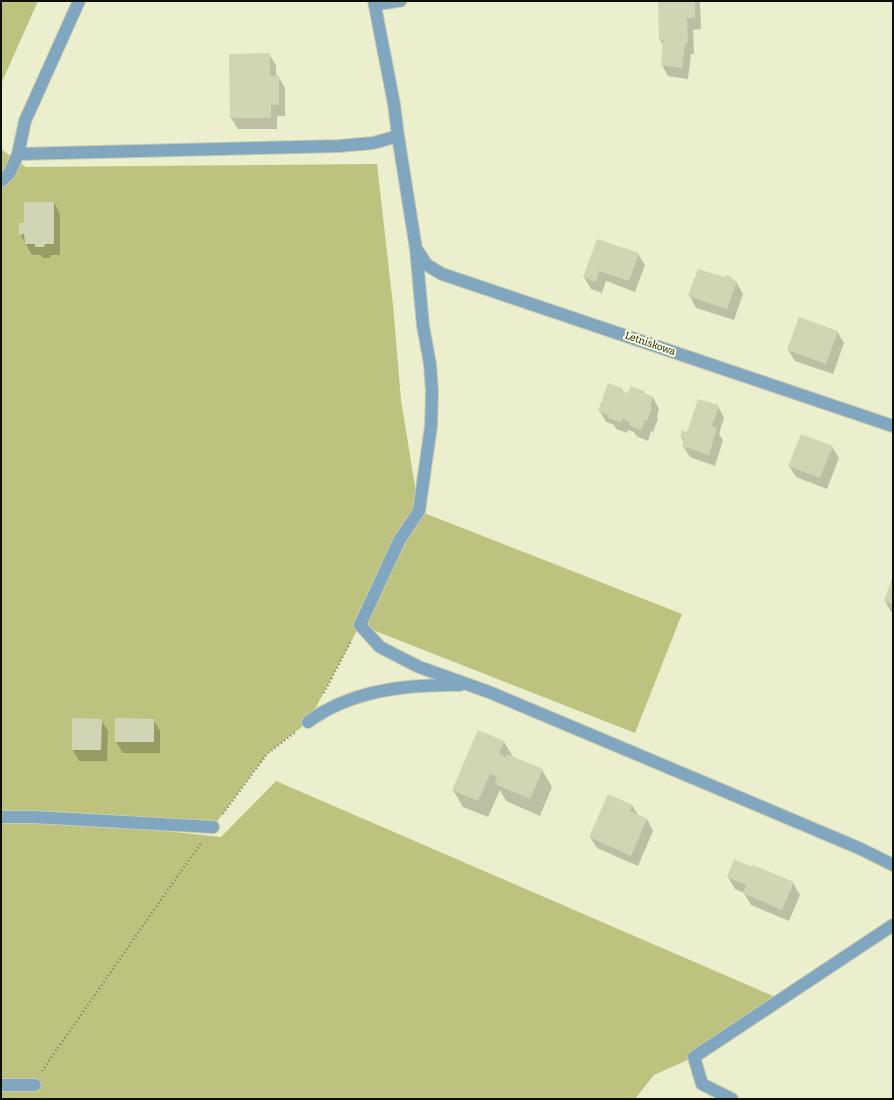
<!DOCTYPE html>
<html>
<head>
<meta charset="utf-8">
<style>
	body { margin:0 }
	#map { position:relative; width:894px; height:1100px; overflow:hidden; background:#ebefcd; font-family:Bitter,serif }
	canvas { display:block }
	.frame { position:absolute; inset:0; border:2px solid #0e0f05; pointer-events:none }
</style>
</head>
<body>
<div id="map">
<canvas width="894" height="1100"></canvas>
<div class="frame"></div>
</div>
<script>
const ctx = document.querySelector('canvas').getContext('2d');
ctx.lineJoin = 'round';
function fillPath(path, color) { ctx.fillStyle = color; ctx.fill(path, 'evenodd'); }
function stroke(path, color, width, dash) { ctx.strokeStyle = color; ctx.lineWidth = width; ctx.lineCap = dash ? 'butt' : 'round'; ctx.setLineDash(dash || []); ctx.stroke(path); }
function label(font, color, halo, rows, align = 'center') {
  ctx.font = font + ' Bitter,serif'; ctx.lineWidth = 4; ctx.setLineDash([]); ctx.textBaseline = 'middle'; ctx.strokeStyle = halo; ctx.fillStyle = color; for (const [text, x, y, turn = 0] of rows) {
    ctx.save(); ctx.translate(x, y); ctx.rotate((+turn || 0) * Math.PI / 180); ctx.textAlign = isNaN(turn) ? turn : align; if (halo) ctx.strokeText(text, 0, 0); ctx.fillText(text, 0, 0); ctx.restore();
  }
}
fillPath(new Path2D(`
	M1,1H38L1,84Z
	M1,149L26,167L377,164L393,305L401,400L419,511L682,614L635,733L360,625L308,722L267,754L213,827L45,818L221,837L276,781L780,999L694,1057L654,1075L635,1099H1Z`), '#bdc37e');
fillPath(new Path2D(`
	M659,1H700L701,29L693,30L694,54H691L688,79L668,76L662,65L663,45L660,40Z
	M269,54L276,65V77L278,76L285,88V116H277V129H238L231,118Z
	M54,202L60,214V255H51L50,258H43L41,255H32L20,234L25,224Z
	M638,254L645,265L635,292L606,281L602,293L591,289L584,277Z
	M724,278L736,282L743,294L734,320L696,308L690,296Z
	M837,331L844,343L833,374L795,361L788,350Z
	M609,384L622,389L624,393L629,395L644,392L645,394L653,397L659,409L657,417L658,419L653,432L651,431L648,441L636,436L634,432L628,430L627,433L616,429L614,425L606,422L599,410Z
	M718,406L724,418L719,434L723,440L715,466L690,457L683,446L684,443L681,436L687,433Z
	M832,447L839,458L827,489L796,477L789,466Z
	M893,579V613L891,612L885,601Z
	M101,720L108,731L107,761H79L73,750Z
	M153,720L160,731V753H123L116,742Z
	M504,742L513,757L542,770L552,787L540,816L506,801L500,790L488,817L463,807L453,790Z
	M632,805L638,815L647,819L653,831L638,866L597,848L590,837Z
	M728,877L793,883L800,895L789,921L751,905L744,893L735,889Z`), '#0003');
fillPath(new Path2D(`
	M658,1H695V18H687L688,43H685L682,68L661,65L663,40H659Z
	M270,53V76L279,75V105H271V118H230L229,54Z
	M24,202H54V244H45L44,247H35V244H25L24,234L19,235V223H24Z
	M597,239L639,253L629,281L599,271L596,282L583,277Z
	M698,269L724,277L727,275L731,277L733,280L737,281L727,309L688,296Z
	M799,317L838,331L826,364L787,350Z
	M608,383L622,388L621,391L628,393L631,386L644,391V393L653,397L650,406L652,407L647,421L645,420L641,430L629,425L630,422L622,419L621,422L608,418L609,415L598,411Z
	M698,399L719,405L712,426L717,428L709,455L682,446L685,438L680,437L682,430L687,432Z
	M801,434L833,446L820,478L788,466Z
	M892,578H893V604L884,601Z
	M72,718L102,719L101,750H72Z
	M115,718L154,719V742H115Z
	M478,730L504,741L499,754L506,757L507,754L543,769L530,799L495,784L497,777L490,774L478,801L452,790Z
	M608,794L633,805L630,811L647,819L631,856L589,837Z
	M734,859L752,867L753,865L794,882L782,910L743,893L746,885L727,877Z`), '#d1d5b4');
const lane = new Path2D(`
	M375,5L401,1`);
const street = new Path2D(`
	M374,1L394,104L398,136L416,249L423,326L430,364L432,391L431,426L419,511L400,539L360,625L380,647L419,667L489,692L698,780L861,849L893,865
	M18,154L339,146L373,143L398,136
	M1,181L9,174L18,154L25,121L79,1
	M417,250L427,265L442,274L893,426
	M308,722C351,690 408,684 460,685
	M1,817H34L213,827
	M1,1085H35
	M732,1099L702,1084L694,1057L893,925`);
stroke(lane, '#c8cbad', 13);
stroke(street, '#c8cbad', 14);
stroke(new Path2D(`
	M324,693L351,641
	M223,814L267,754L296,732
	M42,1071L172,884L202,842`), '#7c7e68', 2.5, [1, 3]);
stroke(lane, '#81a6bf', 11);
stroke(street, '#81a6bf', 12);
label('10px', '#0e0f05', '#f9fcda', [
	["Letniskowa",650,344,19]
]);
</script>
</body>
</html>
